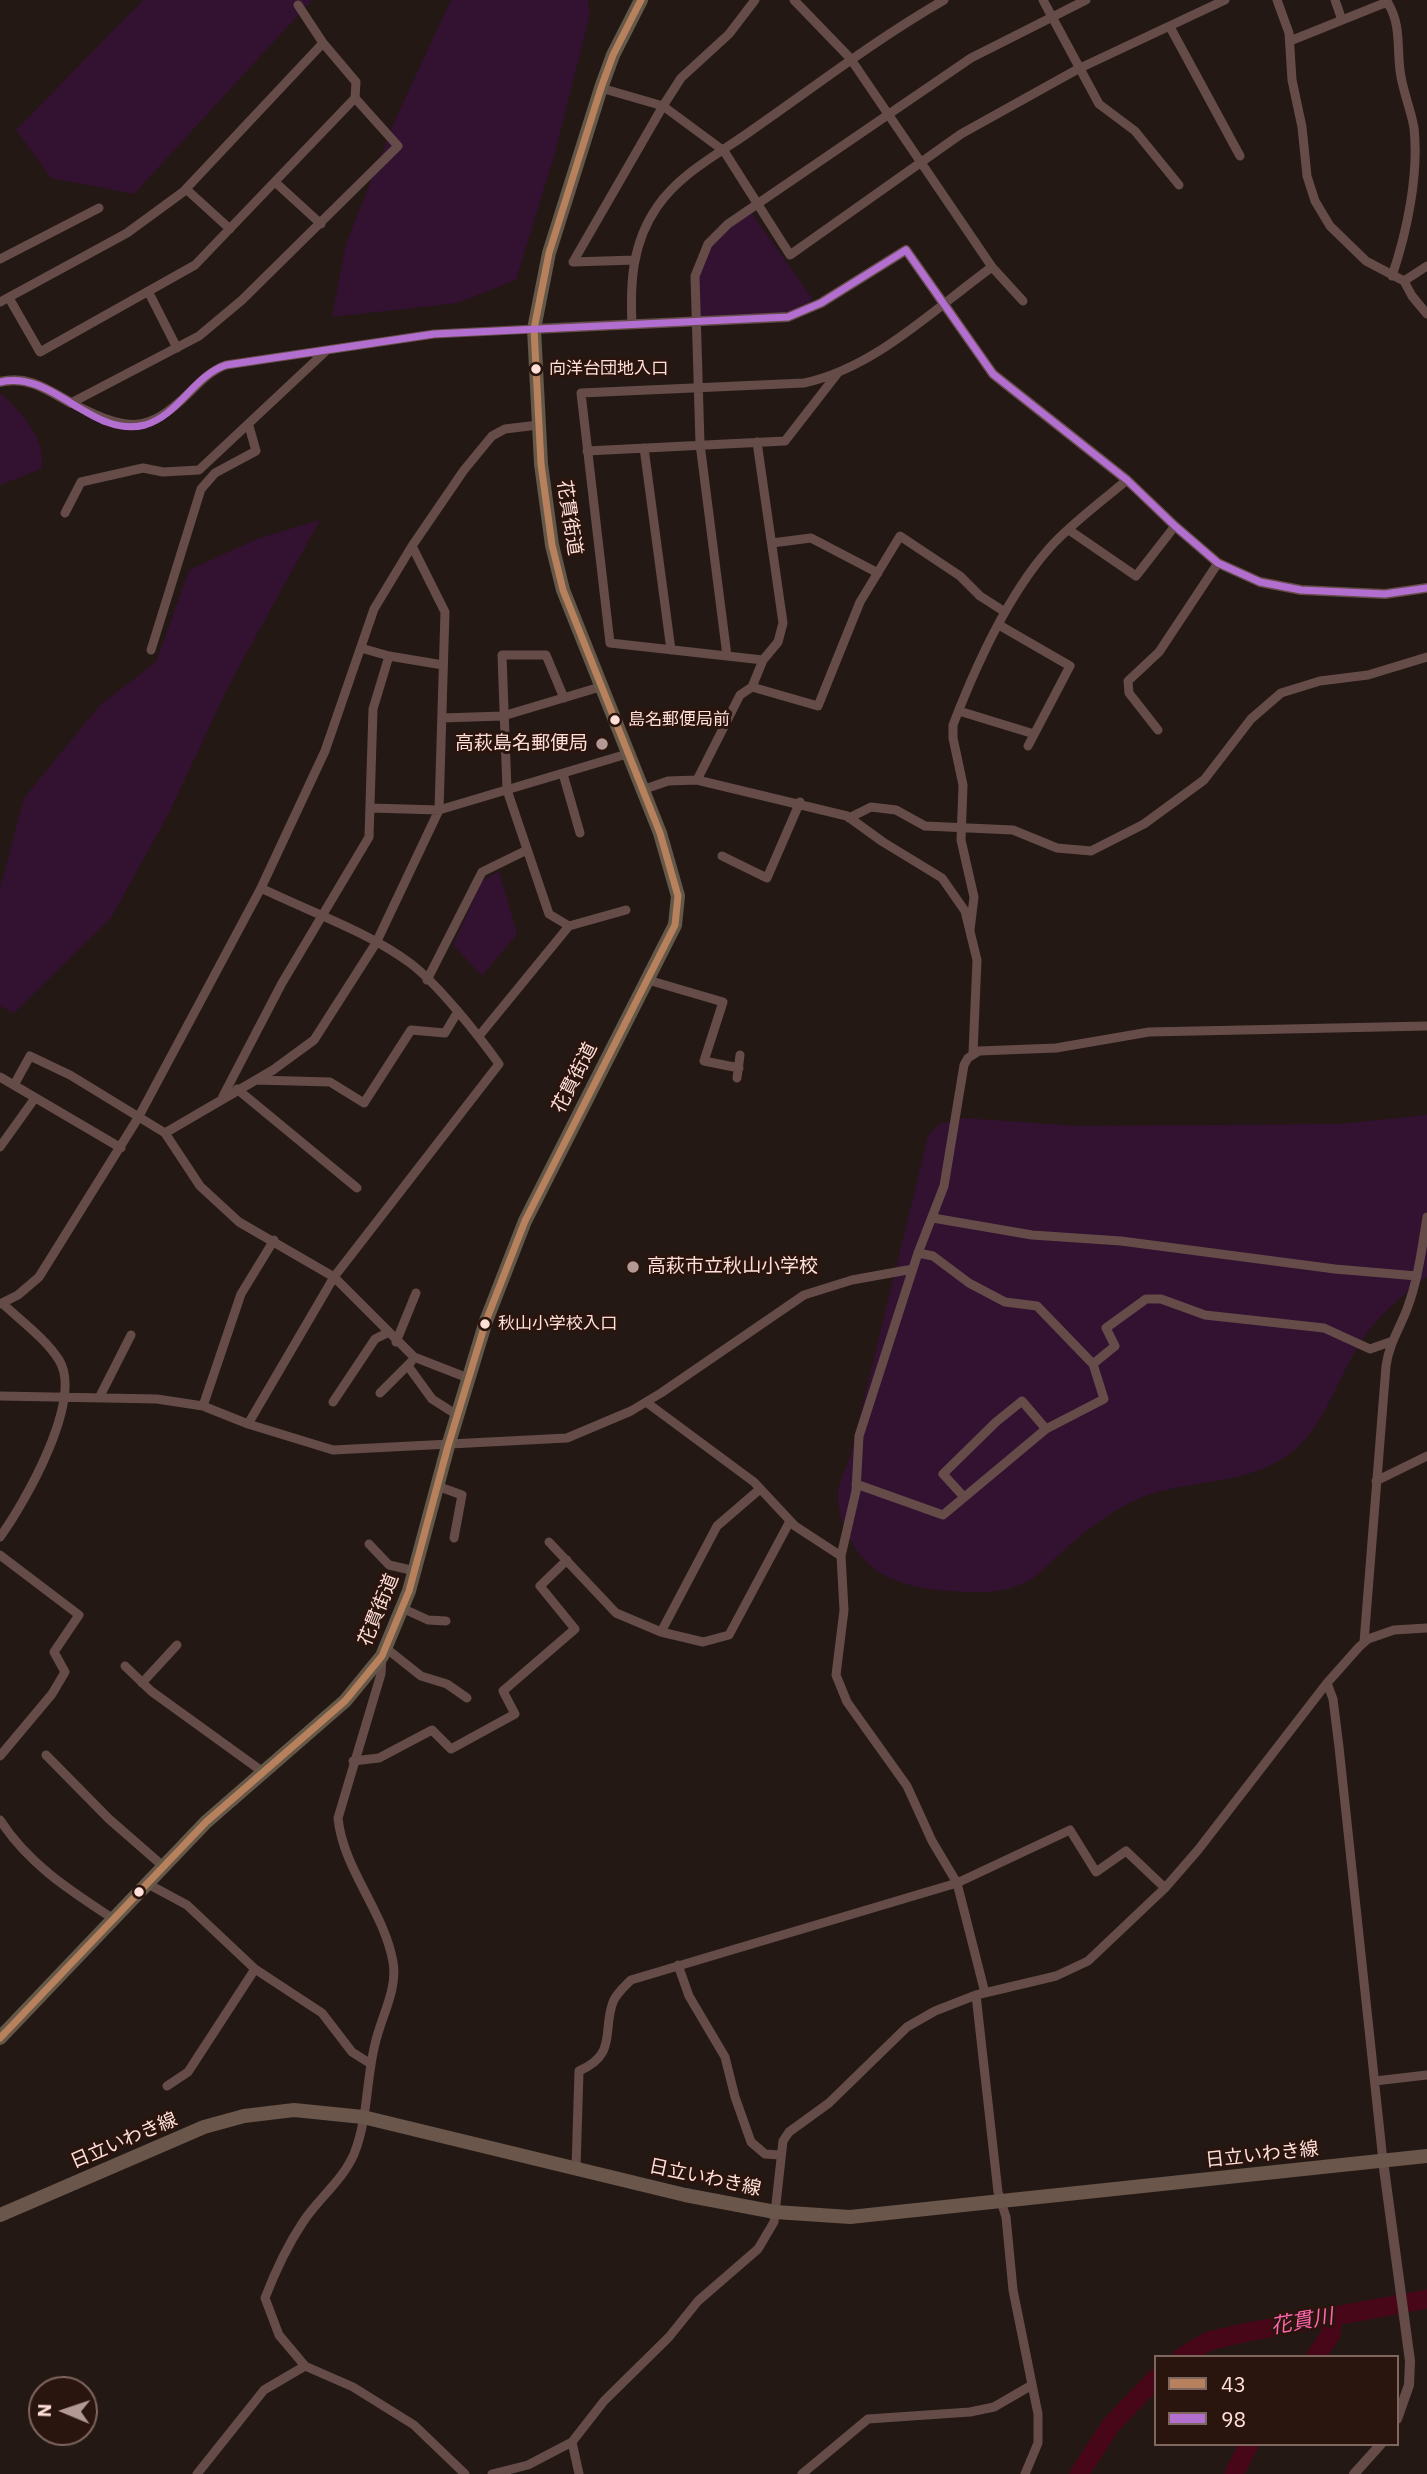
<!DOCTYPE html>
<html>
<head>
<meta charset="utf-8">
<style>
	body { margin:0 }
	#map { position:relative; width:1427px; height:2474px; overflow:hidden; background:#241814; font-family:"IBM Plex Sans",sans-serif }
	canvas { display:block }
	.legend { position:absolute; left:1154px; top:2355px; width:245px; height:91px; box-sizing:border-box; background:#2a150e; border:2px solid #7f665e; margin:0; padding:9px 12px; list-style:none; font-size:21px; color:#ffdfd7 }
	.legend li { display:flex; align-items:center; gap:14px; height:35px }
	.legend b { width:35px; border:2px solid #7f665e }
	.north { position:absolute; left:28px; top:2376px; width:70px; height:70px; box-sizing:border-box; background:#2a150e; border:2px solid #7f665e; border-radius:50%; rotate:272deg; font-size:19px; font-weight:700; line-height:28px; text-align:center; color:#ffdfd7 }
	.north::after { content:''; display:block; margin:auto; width:24px; height:32px; background:#b29993; clip-path:polygon(50% 0,100% 100%,50% 72%,0 100%) }
</style>
</head>
<body>
<div id="map">
<canvas width="1427" height="2474"></canvas>
<ul class="legend">
<li><b style="height:9px;background:#b6815c"></b>43</li>
<li><b style="height:9px;background:#b36fd0"></b>98</li>
</ul>
<div class="north">N</div>
</div>
<script>
const ctx = document.querySelector('canvas').getContext('2d');
ctx.lineJoin = 'round';
function fillPath(path, color) { ctx.fillStyle = color; ctx.fill(path, 'evenodd'); }
function stroke(path, color, width, dash) { ctx.strokeStyle = color; ctx.lineWidth = width; ctx.lineCap = dash ? 'butt' : 'round'; ctx.setLineDash(dash || []); ctx.stroke(path); }
function label(font, color, halo, rows, align = 'center') {
  ctx.font = font + ' "IBM Plex Sans","Noto Sans JP",sans-serif'; ctx.lineWidth = 6; ctx.setLineDash([]); ctx.textBaseline = 'middle'; ctx.strokeStyle = halo; ctx.fillStyle = color; for (const [text, x, y, turn = 0] of rows) {
    ctx.save(); ctx.translate(x, y); ctx.rotate((+turn || 0) * Math.PI / 180); ctx.textAlign = isNaN(turn) ? turn : align; if (halo) ctx.strokeText(text, 0, 0); ctx.fillText(text, 0, 0); ctx.restore();
  }
}
fillPath(new Path2D(`
	M143,0H312L134,194L51,178L16,130Z
	M451,0H588L590,15L556,149L516,280L457,303L332,317L346,244L395,120Z
	M749,209L812,298L804,311L696,322L695,273L702,255Z
	M0,393C21,411 48,441 41,469L0,485Z
	M320,520L229,685L169,813L111,918L14,1013L0,1006V888L24,798L100,705L156,662L189,570L259,538Z
	M499,871L517,934L482,976L453,945L482,881Z
	M1427,1115V1277C1402,1295 1372,1321 1357,1348C1338,1380 1323,1427 1293,1451C1247,1489 1184,1477 1133,1501C1106,1514 1082,1534 1060,1554C1050,1562 1040,1575 1028,1581C1004,1594 977,1593 950,1591C905,1588 866,1577 847,1533C841,1521 837,1505 838,1492C840,1480 846,1468 850,1457L928,1136L939,1124L964,1118L1079,1126L1338,1124Z`), '#331130');
stroke(new Path2D(`
	M1182,2357L1209,2341L1243,2333L1427,2299
	M1315,2357L1331,2334L1333,2315
	M1079,2474L1111,2425L1156,2378
	M1234,2474L1249,2444`), '#480719', 19);
stroke(new Path2D(`
	M794,0L850,58L992,267L1023,301
	M1043,0L1099,104L1135,131L1179,185
	M1277,0L1289,33L1292,80L1302,127L1307,176L1315,201L1330,226L1366,261L1404,281L1412,296L1427,314
	M1335,0L1342,20
	M298,5L323,43
	M1170,27L1240,156
	M1290,41L1382,4L1388,3C1401,25 1397,46 1400,70C1402,90 1411,109 1414,128C1419,175 1407,232 1392,276
	M601,88L663,106L681,78L729,34L755,0
	M275,182L321,224
	M186,189L230,229
	M0,259L99,208
	M635,260L573,262L663,106L724,151L790,255L961,134L1078,69L1225,0
	M1404,281L1427,266
	M148,291L177,348
	M9,298L40,352L195,265L355,98
	M0,302L127,233L183,192L323,43L356,82L355,98L398,146L242,300L199,336L71,403
	M632,324C630,283 632,243 657,207C681,172 721,153 755,128C818,84 878,38 944,0
	M71,403C126,430 145,437 191,391C202,380 212,370 226,365L434,334L534,329
	M757,442L783,623L778,642L763,660L610,643L581,393L804,383C875,368 934,309 992,267
	M644,448L671,650
	M587,451L785,441L837,374
	M65,513L81,482L143,468L163,472L199,470L327,350
	M1069,530L1136,576L1175,526
	M772,543L811,538L878,573
	M999,625L1070,666L1028,746
	M151,650L201,489L215,473L256,451L249,426
	M389,656L443,665
	M727,656L700,444L695,276L708,244L728,224L971,58L1086,0
	M752,687L818,706L860,602L900,536L960,576L980,596L1005,612
	M959,711L1034,734
	M442,718L503,716L600,687
	M1158,730L1129,693L1128,681L1159,652L1218,563
	M563,774L580,833
	M697,780L740,695L752,687L763,660
	M642,790L668,781L697,780L847,816L883,842L942,878L965,911L977,960L973,1053
	M370,808L439,810L627,754
	M849,818L871,807L896,810L925,826L1013,830L1057,848L1091,851L1144,824L1204,780L1251,719L1281,693L1320,681L1368,675L1427,657
	M722,856L767,878L800,802
	M569,926L626,910
	M970,930L974,897L961,840L963,785L953,738V725C976,665 1010,590 1054,543C1076,520 1103,500 1127,480
	M427,980L482,872L527,850
	M648,980L723,1002L704,1061L739,1068
	M479,1036L569,926L549,914L507,790L502,655H546L564,698
	M0,1077L121,1148
	M737,1078L740,1055
	M256,1080L330,1082L364,1103L411,1030L445,1033L457,1013
	M14,1085L30,1056L70,1075L165,1133L273,1070L314,1040L376,943L439,810L445,612L412,546
	M237,1089L357,1188
	M223,1096L282,983L369,837L373,709L389,656L361,648
	M165,1133L200,1186L239,1222L334,1277L414,1357L468,1378
	M0,1147L35,1098
	M933,1218L1032,1235L1121,1241L1335,1269L1417,1276
	M0,1304L18,1295L39,1277L138,1118L261,888L325,751L374,609L412,546L464,470L492,436L505,429L538,425
	M396,1342L416,1293
	M1093,1364L1115,1346L1106,1328L1146,1299H1161L1205,1315L1324,1328L1370,1349L1390,1342
	M408,1366L432,1399L457,1415
	M380,1393L411,1362
	M0,1396L157,1399L203,1406L248,1424L333,1450L567,1438L631,1411L661,1393L804,1295L852,1280L913,1269
	M99,1398L131,1335
	M333,1402L375,1339L387,1333
	M646,1402L754,1482L795,1526L841,1556
	M203,1406L241,1294L274,1240
	M248,1424L334,1277L499,1064C479,1036 437,983 410,963C367,931 310,912 261,888
	M1376,1481L1427,1456
	M856,1484L943,1515L1046,1429L1104,1399L1093,1364L1037,1306L1005,1302L969,1283L933,1256L918,1253
	M437,1486L462,1495L454,1538
	M964,1497L943,1474L996,1422L1022,1401L1046,1429
	M0,1537C24,1504 84,1400 59,1360C46,1339 20,1320 2,1303
	M549,1542L616,1613L661,1632L703,1642L729,1635L790,1521
	M369,1544L389,1565L415,1571
	M0,1555L79,1615L54,1652L65,1672L52,1694L0,1756
	M404,1609L428,1620L446,1621
	M661,1632L717,1526L760,1489
	M1364,1642L1386,1366C1389,1344 1399,1330 1407,1309C1418,1280 1422,1248 1427,1217
	M387,1649L421,1676L447,1684L467,1698
	M382,1657L381,1674L338,1818C343,1869 384,1911 393,1962C398,1989 381,2017 375,2044C366,2080 368,2120 354,2154C343,2180 318,2199 303,2222C287,2246 275,2272 265,2298L279,2335L305,2366L353,2387L414,2425L465,2474
	M125,1666L151,1691L263,1772
	M142,1683L177,1645
	M1327,1683L1333,1699L1339,1747L1383,2161
	M46,1755L109,1819L164,1867
	M353,1761L379,1758L432,1730L451,1749L515,1714L503,1691L575,1629L540,1586L567,1560
	M0,1820C29,1865 71,1891 115,1920
	M148,1884L187,1905L255,1969L322,2013L352,2052L371,2064
	M678,1965L689,1996L725,2057L735,2097L751,2142L765,2154L781,2155
	M985,1993L957,1883L932,1841L907,1786L847,1702L836,1675L844,1610L841,1556L856,1491L859,1436L918,1253L944,1186L964,1065L968,1058L979,1051L1056,1048L1149,1032L1427,1026
	M976,1995L998,2192L1006,2217L1013,2290L1038,2414V2443L1025,2474
	M1375,2081L1427,2075
	M167,2086L188,2072L255,1969
	M576,2168L579,2071C618,2054 602,2031 613,2002C616,1994 625,1986 631,1980L957,1883L1070,1830L1096,1872L1126,1851L1165,1888
	M572,2442L579,2474
	M197,2474L264,2390L305,2366
	M492,2474L528,2465L572,2442L604,2401L669,2337L698,2301L758,2249L774,2222L783,2141L789,2132L829,2103L907,2027L935,2011L976,1995L1056,1976L1088,1961L1165,1888L1198,1850L1327,1683L1359,1647L1368,1639L1394,1630L1427,1628
	M802,2474L868,2419L970,2412L994,2407L1032,2385`), '#654c48', 9);
stroke(new Path2D(`
	M534,329L788,317L821,303L906,250L993,374L1127,480L1175,526L1218,563L1260,582L1301,590L1385,594L1427,588
	M0,382C28,375 48,390 71,403
	M1383,2161L1410,2361L1409,2385L1397,2419
	M1354,2474L1381,2444`), '#654c48', 10);
stroke(new Path2D(`
	M0,2215L204,2127L244,2116L294,2110L363,2117L685,2195L775,2212L850,2217L1427,2156`), '#6a564a', 14);
stroke(new Path2D(`
	M0,2038L206,1822L345,1701L382,1656L409,1591L448,1446L486,1321L525,1221L675,925L678,896L660,833L563,590L552,545L541,464L534,329L549,253L601,88L613,55L641,0`), '#655848', 14);
stroke(new Path2D(`
	M0,2038L206,1822L345,1701L382,1656L409,1591L448,1446L486,1321L525,1221L675,925L678,896L660,833L563,590L552,545L541,464L534,329L549,253L601,88L613,55L641,0`), '#b6815c', 7);
stroke(new Path2D(`
	M0,382C53,369 92,439 145,425C179,415 193,376 226,365L434,334L788,317L821,303L906,250L993,374L1127,480L1175,526L1218,563L1260,582L1301,590L1385,594L1427,588`), '#b36fd0', 7);
for (const [x, y, r, color] of [
	[536,369,6,"#ffdfd7"],
	[615,720,6,"#ffdfd7"],
	[602,744,7,"#b29993"],
	[633,1267,7,"#b29993"],
	[485,1324,6,"#ffdfd7"],
	[139,1892,6,"#ffdfd7"]
]) { const dot = new Path2D(); dot.arc(x, y, r, 0, 2 * Math.PI); ctx.fillStyle = color; ctx.fill(dot); stroke(dot, '#2a150e', 2.5); }
label('17px', '#ffdfd7', '#2a150e', [
	["向洋台団地入口",549,369],
	["島名郵便局前",628,720],
	["秋山小学校入口",498,1324]
], 'left');
label('19px', '#ffdfd7', '#2a150e', [
	["花貫街道",569,518,81],
	["花貫街道",575,1078,-63],
	["花貫街道",379,1610,-68],
	["日立いわき線",124,2141,-23],
	["日立いわき線",1262,2155,-6],
	["日立いわき線",705,2178,12]
]);
label('19px', '#ffdfd7', '#2a150e', [
	["高萩島名郵便局",588,744],
	["高萩市立秋山小学校",647,1267,"left"]
], 'right');
label('italic 21px', '#ff65ad', '#2a150e', [
	["花貫川",1302,2322,-10]
]);
</script>
</body>
</html>
